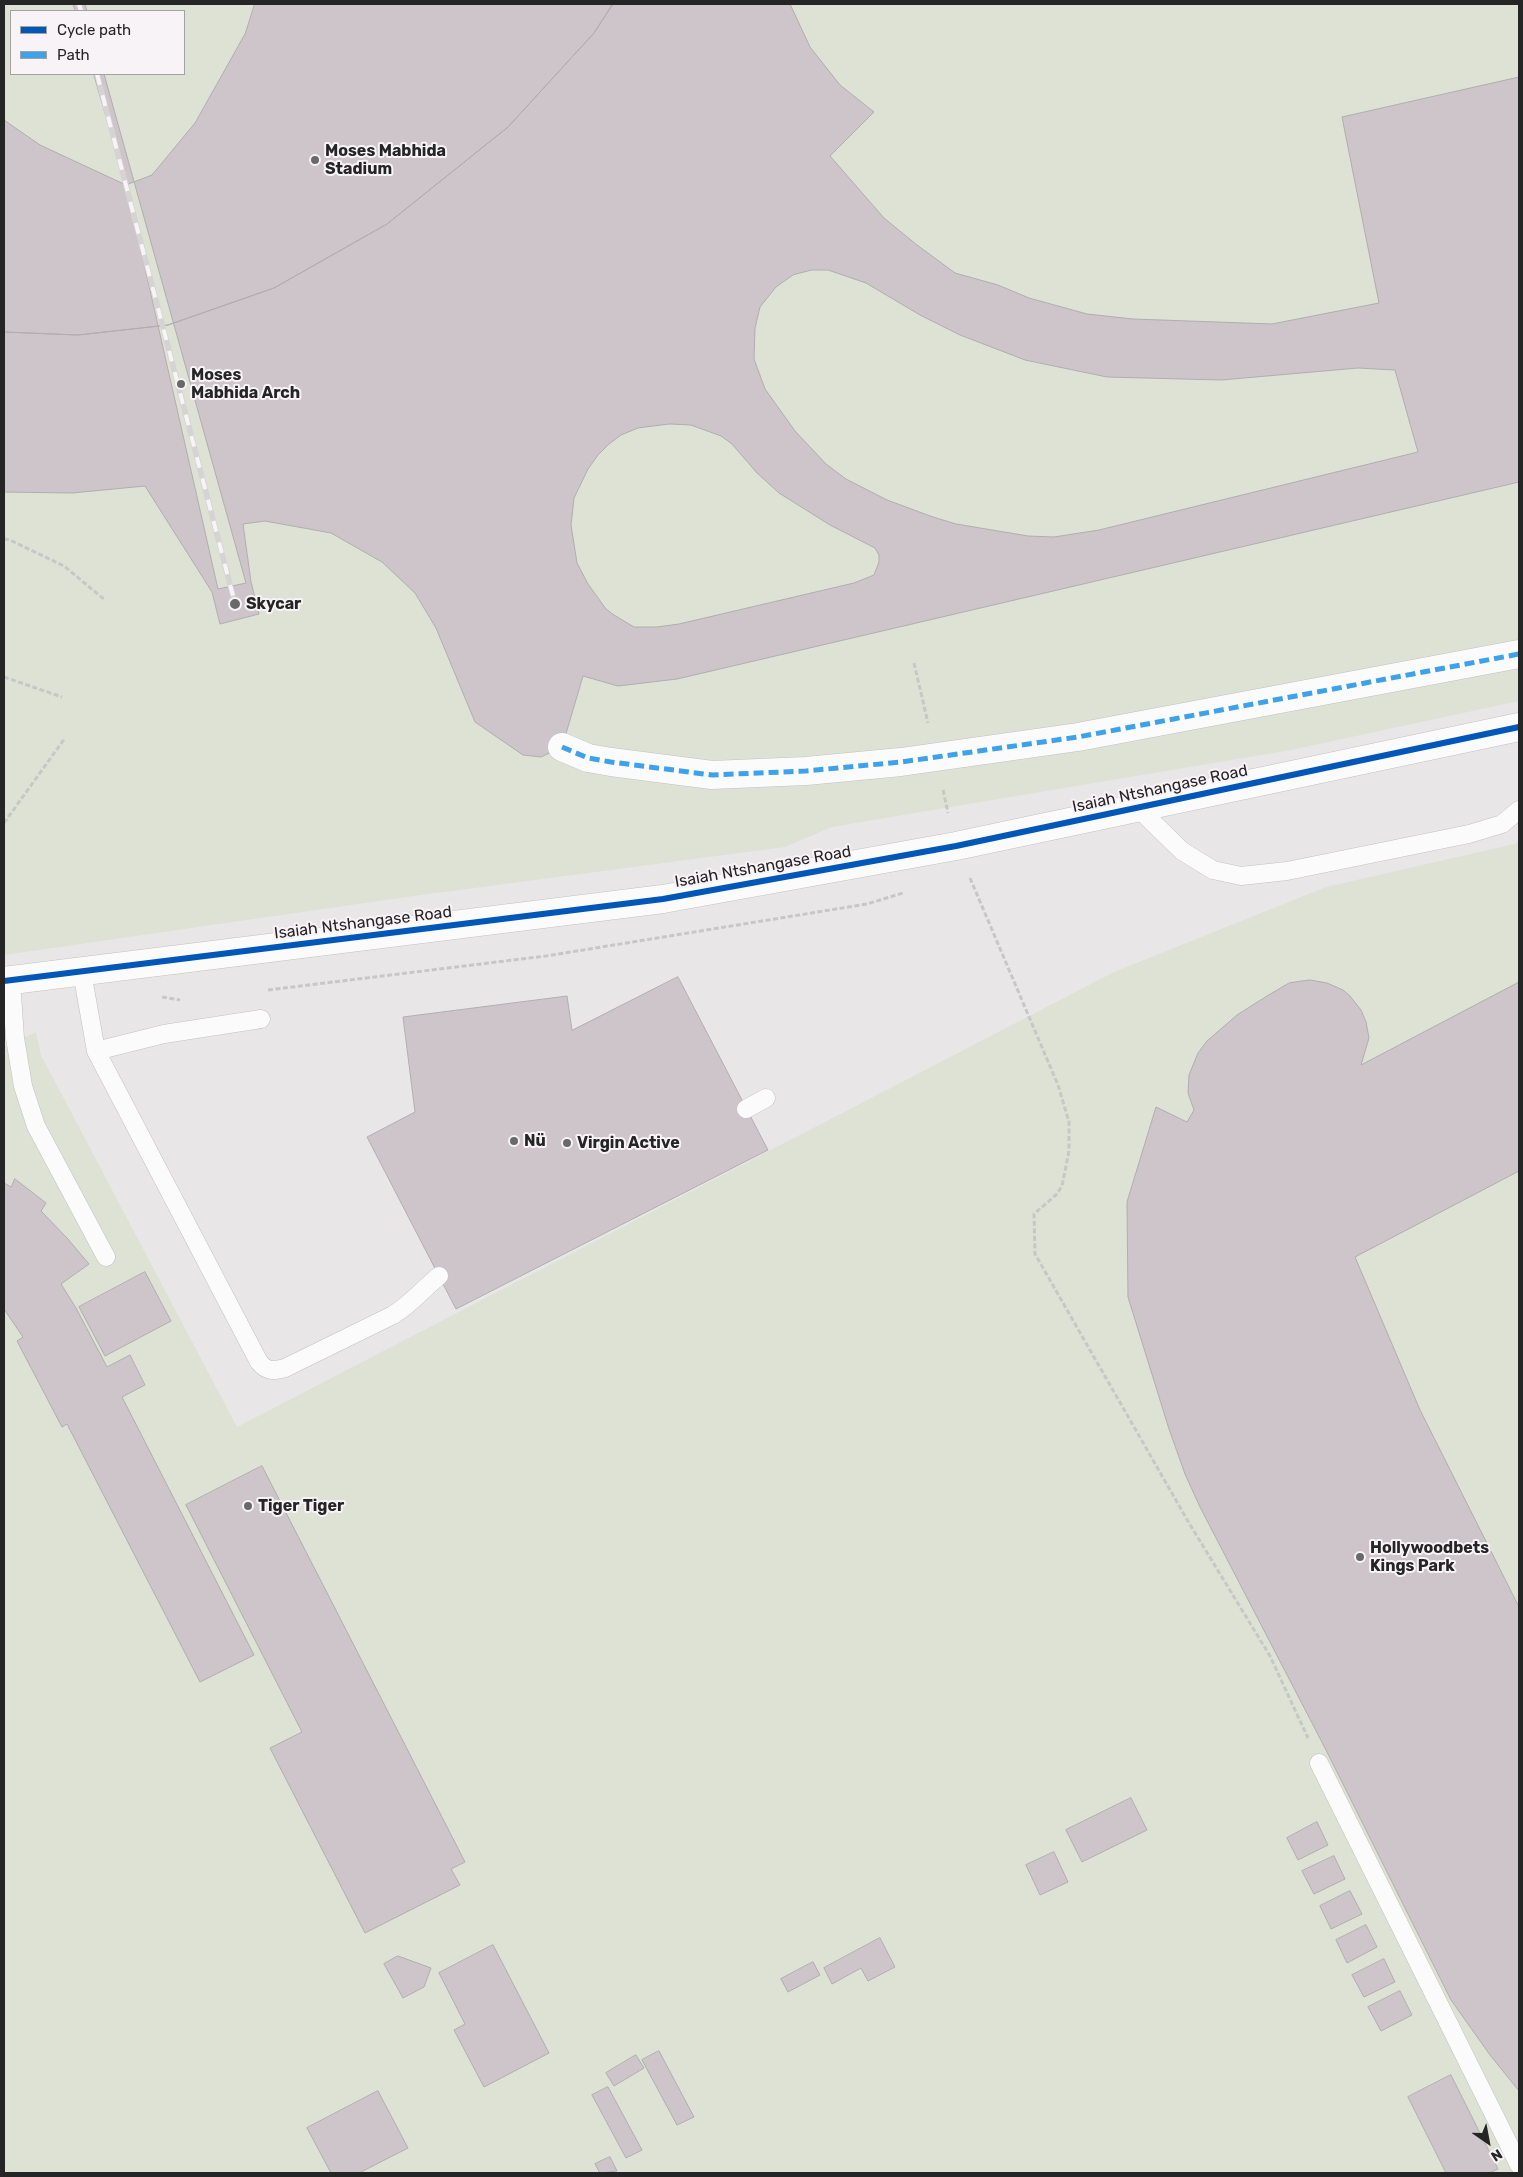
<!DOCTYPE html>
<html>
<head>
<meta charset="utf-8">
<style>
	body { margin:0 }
	#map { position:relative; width:1523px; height:2177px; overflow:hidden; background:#e9e6e8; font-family:Rubik,sans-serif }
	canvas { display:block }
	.frame { position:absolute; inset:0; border:5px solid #262526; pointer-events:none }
	.legend { position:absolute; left:10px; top:10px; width:175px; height:65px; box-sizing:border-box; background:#f8f3f6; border:1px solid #a4a1a3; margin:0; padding:6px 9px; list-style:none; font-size:15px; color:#262526 }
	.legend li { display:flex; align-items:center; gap:10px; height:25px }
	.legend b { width:25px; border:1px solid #a4a1a3 }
	.north { position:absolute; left:1463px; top:2117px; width:50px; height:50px; -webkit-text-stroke:4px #f8f3f6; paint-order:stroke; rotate:147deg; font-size:14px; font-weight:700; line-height:20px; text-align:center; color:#262526 }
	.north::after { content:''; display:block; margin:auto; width:18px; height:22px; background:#262526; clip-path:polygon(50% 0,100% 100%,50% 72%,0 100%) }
</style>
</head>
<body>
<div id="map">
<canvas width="1523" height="2177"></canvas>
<div class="frame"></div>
<ul class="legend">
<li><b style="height:6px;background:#0057b8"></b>Cycle path</li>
<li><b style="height:6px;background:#3ea2eb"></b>Path</li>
</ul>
<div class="north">N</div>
</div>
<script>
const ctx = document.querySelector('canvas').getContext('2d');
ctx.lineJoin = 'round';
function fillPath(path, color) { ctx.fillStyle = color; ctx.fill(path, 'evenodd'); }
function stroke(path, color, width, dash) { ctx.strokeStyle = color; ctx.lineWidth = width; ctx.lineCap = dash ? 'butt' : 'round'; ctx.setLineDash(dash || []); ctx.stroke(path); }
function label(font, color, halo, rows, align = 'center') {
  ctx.font = font + ' Rubik,sans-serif'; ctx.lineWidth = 4; ctx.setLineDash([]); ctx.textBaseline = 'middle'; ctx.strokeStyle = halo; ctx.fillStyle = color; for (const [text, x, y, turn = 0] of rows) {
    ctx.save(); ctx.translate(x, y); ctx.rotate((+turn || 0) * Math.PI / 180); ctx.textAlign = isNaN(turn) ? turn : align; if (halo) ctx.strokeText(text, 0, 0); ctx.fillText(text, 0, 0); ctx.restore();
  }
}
fillPath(new Path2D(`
	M4,4H1519V701L1291,750L832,827L785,847L414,896L4,955ZM11,11H184V74H11Z
	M1519,843V2173H4V1047L36,1032L41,1055L237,1427L1114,972L1326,887Z`), '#dde2d4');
const building = new Path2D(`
	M73,4H85L87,11H76Z
	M255,4H613L594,33L508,127L387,224L274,288L168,325L78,335L4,332V120L40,145L126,185L152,175L195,123L245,34Z
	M613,4H790L810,47L840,85L874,112L830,156L884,218L917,245L955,273L998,285L1029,298L1087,314L1133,319L1272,324L1379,303L1342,117L1519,77V482L677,679L618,686L583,676L562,747L541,757L523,755L475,722L436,628L415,593L382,562L331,533L265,521L243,524L251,582L259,614L220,624L212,592L145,486L72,493L4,492V332L78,335L168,325L274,288L387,224L508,127L594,33ZM812,270H828L866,283L920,315L960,335L1025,360L1107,377L1221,380L1358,368L1395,370L1418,452L1099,530L1054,537L1028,536L956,524L933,517L887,500L846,479L826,464L795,431L765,389L754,359L755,328L760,307L776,287L793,275ZM670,424L691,425L721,436L732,444L757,473L779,493L830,525L875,548L879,555V562L874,575L854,583L679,624L657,627H634L614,615L606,609L588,584L577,563L571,525L574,498L588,469L598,455L609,444L621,435L638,428Z
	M94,74H104L246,583L218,589L126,185Z
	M678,977L768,1150L456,1309L367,1137L415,1112L403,1017L567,996L572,1030Z
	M1310,980L1327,983L1343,990L1350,996L1361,1010L1366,1022L1369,1038L1361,1065L1519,982V1171L1355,1257L1420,1410L1519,1607V2091L1490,2055L1451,2000L1326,1750L1200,1507L1185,1474L1169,1429L1128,1297L1127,1202L1156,1107L1187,1122L1194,1110L1188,1093L1189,1075L1198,1053L1207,1041L1237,1015L1267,996L1289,983Z
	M15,1179L46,1203L41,1211L67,1238L89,1264L61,1284L76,1308L107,1367L130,1355L145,1385L122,1397L254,1655L200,1682L67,1424L62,1427L17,1341L23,1337L4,1309V1183L11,1187Z
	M145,1272L171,1321L105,1356L79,1307Z
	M262,1466L465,1862L451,1869L460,1885L365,1933L270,1748L302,1732L186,1505Z
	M1131,1798L1147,1830L1082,1862L1066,1830Z
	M1317,1822L1328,1845L1298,1860L1287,1838Z
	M1054,1852L1068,1882L1040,1895L1026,1865Z
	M1334,1856L1345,1879L1314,1894L1302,1871Z
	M1350,1891L1362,1914L1331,1929L1320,1906Z
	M1366,1925L1377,1947L1347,1963L1336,1940Z
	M880,1938L895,1967L868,1981L861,1968L832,1984L824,1968Z
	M493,1945L549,2053L484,2087L454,2030L465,2024L439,1973Z
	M398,1956L431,1968L424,1987L403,1998L384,1964Z
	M1384,1959L1395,1982L1364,1997L1352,1975Z
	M813,1962L820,1975L788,1992L781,1979Z
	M1400,1991L1412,2015L1381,2031L1368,2007Z
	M659,2051L694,2117L677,2125L642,2060Z
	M636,2055L644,2068L614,2086L606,2073Z
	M1451,2075L1498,2169L1489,2173H1446L1408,2097Z
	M608,2087L642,2150L626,2158L592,2095Z
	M378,2091L408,2148L359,2173H331L307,2128Z
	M610,2157L617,2171L600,2173L595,2164Z`);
fillPath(building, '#cec5cb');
stroke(building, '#b0aeaf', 1);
const lane = new Path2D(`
	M1138,808L1182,851L1213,870L1241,876L1287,871L1469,834L1502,824L1519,810
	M82,972L96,1051L259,1362C267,1372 274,1371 285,1368L393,1315C411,1304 423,1289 439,1276
	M11,980L15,1038L23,1086L36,1126L106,1257
	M96,1051L164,1034L261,1019
	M746,1109L766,1098
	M1319,1763L1519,2165`);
const street = new Path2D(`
	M562,747L588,758L611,762L712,775L806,771L901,762L1078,737L1519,654
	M4,981L663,899L956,846L1519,727`);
stroke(lane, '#c2c0c2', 19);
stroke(street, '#c2c0c2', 29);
stroke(new Path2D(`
	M4,539L10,540L64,566L105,600
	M914,663L928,723
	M4,677L62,697
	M943,790L948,813
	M4,823L65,738
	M970,878L1058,1085L1069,1122V1151L1062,1186L1057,1194L1034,1214L1035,1254L1189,1523L1270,1656L1308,1738
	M268,990L546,956L867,904L903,893
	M162,997L180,1000`), '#c8c7c8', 3, [5, 2.5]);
stroke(lane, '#fcfbfc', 18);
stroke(street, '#fcfbfc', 28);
const rail = new Path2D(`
	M79,4L81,11
	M97,74L233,596`);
stroke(rail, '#d5d3d4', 5.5);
stroke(rail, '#f8f3f6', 4, [11]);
stroke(new Path2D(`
	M562,747L588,758L611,762L712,775L806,771L901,762L1078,737L1519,654`), '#3ea2eb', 5, [10, 5]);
stroke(new Path2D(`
	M4,981L663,899L956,846L1519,727`), '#0057b8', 6);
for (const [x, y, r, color] of [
	[315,160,5,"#6a696a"],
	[181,384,5,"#6a696a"],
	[235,604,6,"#6a696a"],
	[514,1141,5,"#6a696a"],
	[567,1143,5,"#6a696a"],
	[248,1506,5,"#6a696a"],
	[1360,1557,5,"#6a696a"]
]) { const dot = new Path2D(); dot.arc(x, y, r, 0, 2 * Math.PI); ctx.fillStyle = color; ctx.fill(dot); stroke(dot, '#f8f3f6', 2); }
label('bold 16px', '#262526', '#f8f3f6', [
	["Moses Mabhida",325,151],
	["Stadium",325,169],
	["Moses",191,375],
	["Mabhida Arch",191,393],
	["Skycar",246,604],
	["Nü",524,1141],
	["Virgin Active",577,1143],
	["Tiger Tiger",258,1506],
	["Hollywoodbets",1370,1548],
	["Kings Park",1370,1566]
], 'left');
label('16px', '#262526', '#f8f3f6', [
	["Isaiah Ntshangase Road",1160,789,-12],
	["Isaiah Ntshangase Road",763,867,-10],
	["Isaiah Ntshangase Road",363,923,-7]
]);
</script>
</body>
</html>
